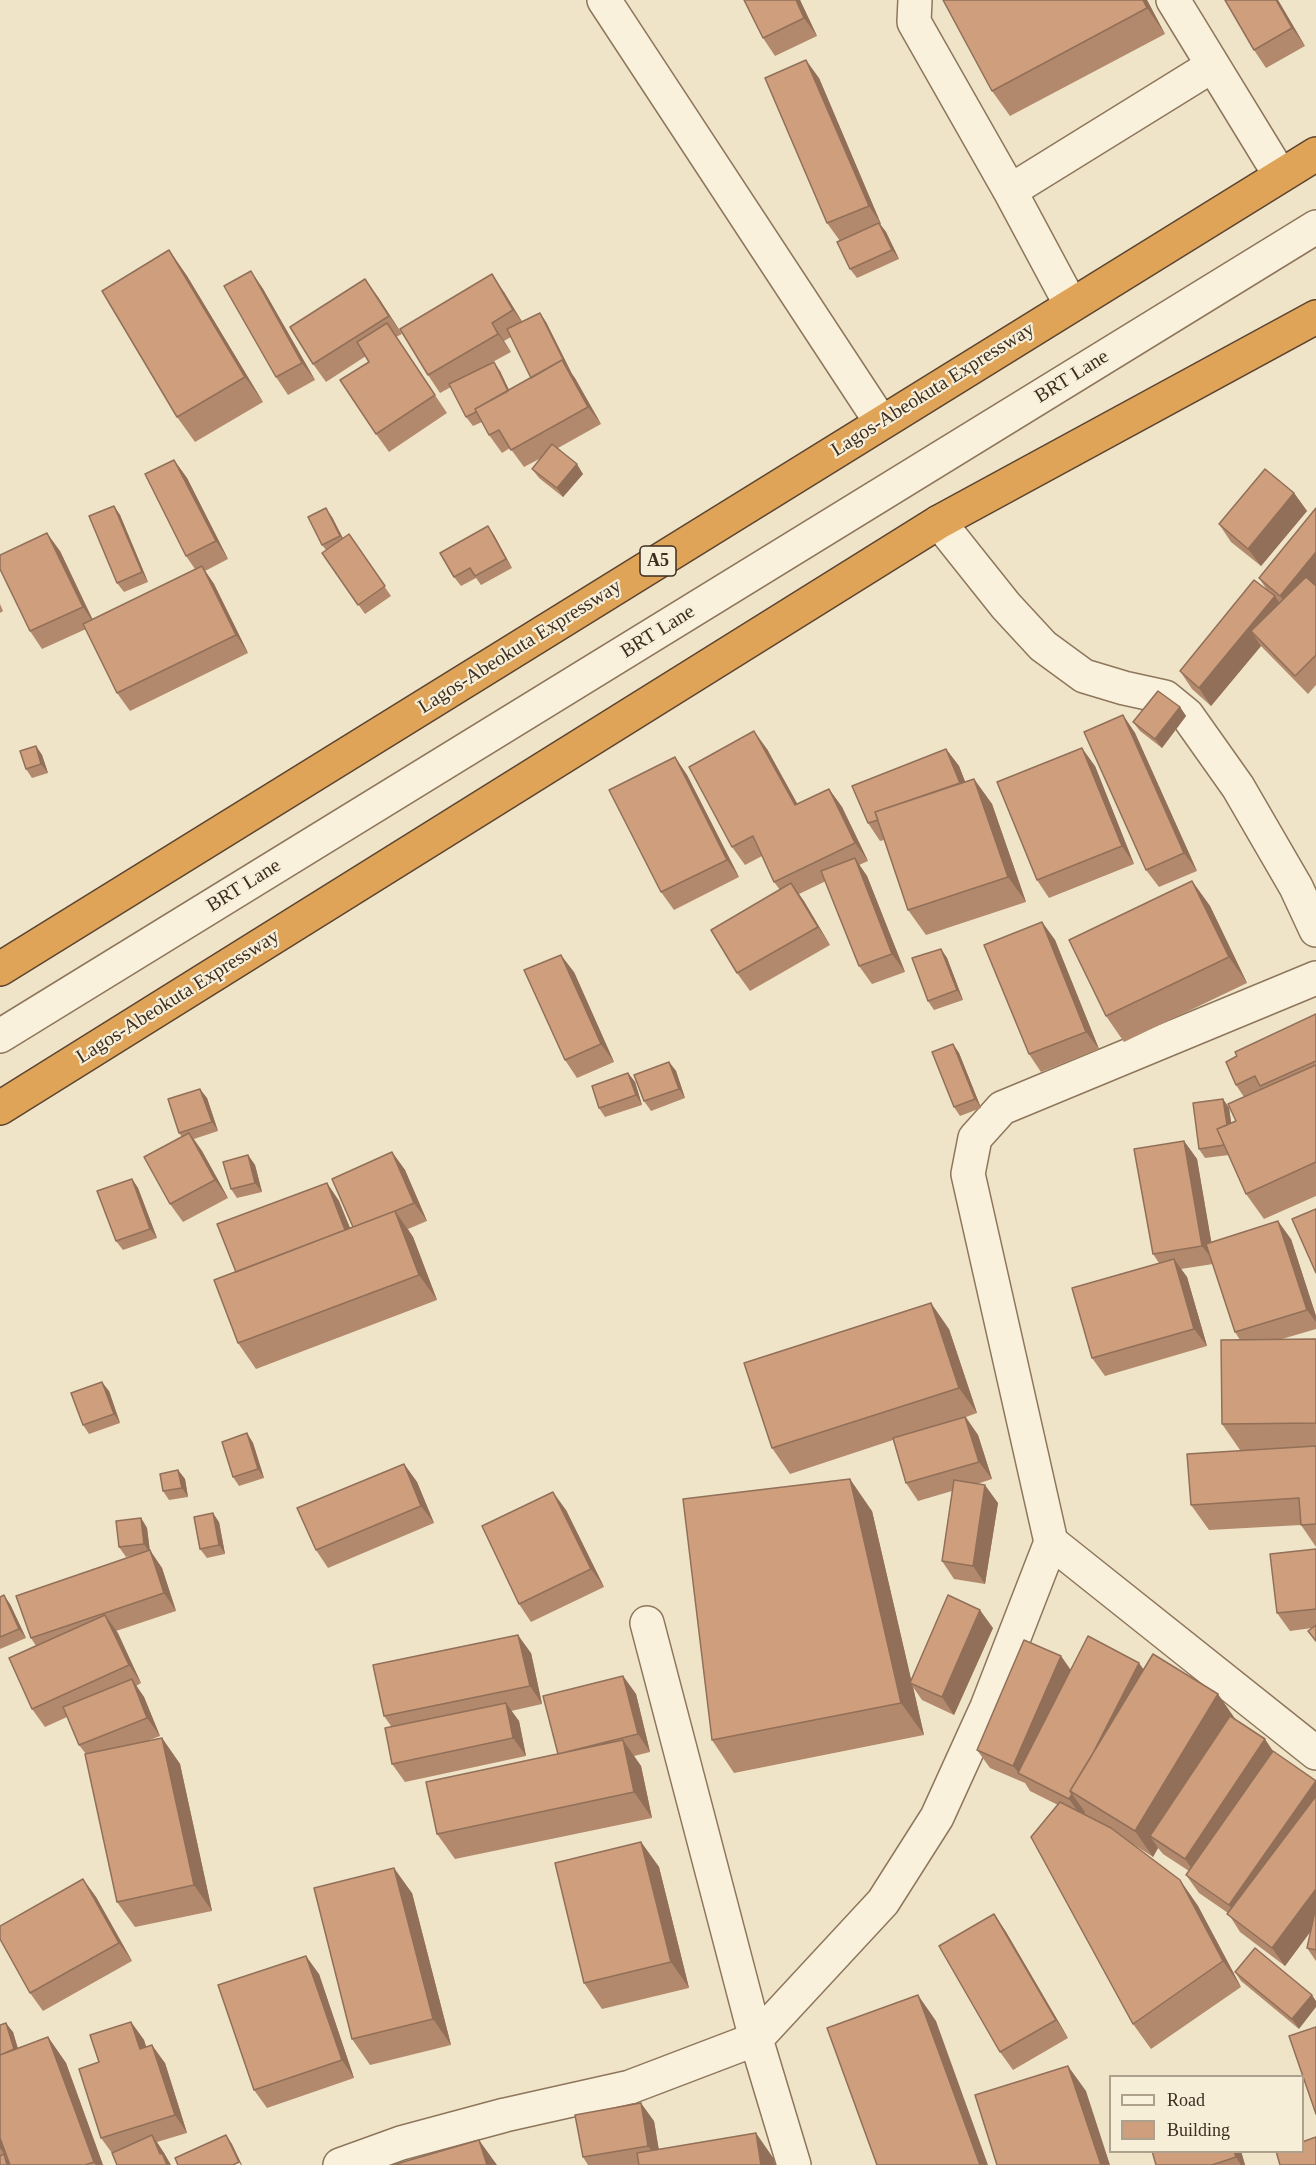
<!DOCTYPE html>
<html>
<head>
<meta charset="utf-8">
<style>
	body { margin:0 }
	#map { position:relative; width:1316px; height:2165px; overflow:hidden; background:#f0e4c8; font-family:"Times New Roman",serif }
	canvas { display:block }
	.legend { position:absolute; left:1109px; top:2075px; width:195px; height:78px; box-sizing:border-box; background:#f7eed8; border:2px solid #ada18e; margin:0; padding:8px 10px; list-style:none; font-size:18px; color:#3d2e20 }
	.legend li { display:flex; align-items:center; gap:12px; height:30px }
	.legend b { width:30px; border:2px solid #ada18e }
</style>
</head>
<body>
<div id="map">
<canvas width="1316" height="2165"></canvas>
<ul class="legend">
<li><b style="height:8px;background:#faf1dc"></b>Road</li>
<li><b style="height:16px;background:#cf9f7d"></b>Building</li>
</ul>
</div>
<script>
const ctx = document.querySelector('canvas').getContext('2d');
ctx.lineJoin = 'round';
function stroke(path, color, width, dash) { ctx.strokeStyle = color; ctx.lineWidth = width; ctx.lineCap = dash ? 'butt' : 'round'; ctx.setLineDash(dash || []); ctx.stroke(path); }
function fillPath(path, color) { ctx.fillStyle = color; ctx.fill(path, 'evenodd'); }
function label(font, color, halo, rows, align = 'center') {
  ctx.font = font + ' "Times New Roman",serif'; ctx.lineWidth = 4.5; ctx.setLineDash([]); ctx.textBaseline = 'middle'; ctx.strokeStyle = halo; ctx.fillStyle = color; for (const [text, x, y, turn = 0] of rows) {
    ctx.save(); ctx.translate(x, y); ctx.rotate((+turn || 0) * Math.PI / 180); ctx.textAlign = isNaN(turn) ? turn : align; if (halo) ctx.strokeText(text, 0, 0); ctx.fillText(text, 0, 0); ctx.restore();
  }
}
const minor = new Path2D(`
	M604,0L881,422
	M915,0L914,22L1010,191L1071,305
	M1173,0L1280,175
	M1010,191L1212,66
	M939,522L1006,606L1043,646L1084,676L1124,688L1165,697L1187,715L1238,787L1296,887L1316,930
	M0,1036L1316,227
	M1051,1542L1316,1753
	M647,1623L756,2039L794,2165
	M340,2165L401,2143L505,2115L630,2087L756,2039L883,1902L937,1817L987,1707L1051,1542L968,1174L975,1138L1002,1108L1316,978`);
const highway = new Path2D(`
	M0,969L1316,154
	M0,1108L939,522L1316,317`);
stroke(minor, '#8d765c', 36);
stroke(highway, '#5b4430', 36);
stroke(minor, '#faf1dc', 33);
stroke(highway, '#e0a458', 33);
fillPath(new Path2D(`
	M744,0H800L817,36L775,56L763,38Z
	M1147,0L1165,34L1010,116L992,91Z
	M1278,0L1305,46L1266,68L1254,50Z
	M819,78L881,224H880L886,232L899,259L857,278L850,269L840,241L827,223Z
	M169,250L187,276L263,402L195,442L177,417Z
	M251,271L263,289L315,380L288,395L276,377Z
	M504,292L522,322L540,313L546,322L572,374L601,424L558,448L583,474L563,497L539,478L532,469L541,458L524,467L510,448L502,453L489,435L482,422L473,426L466,417L451,387L440,393L428,375ZM511,337L531,378L509,390L500,371L489,364L511,352L504,341Z
	M378,297L402,334L396,337L447,413L389,452L376,434L369,362L366,356L326,382L313,364Z
	M174,460L187,478L228,559L205,571L214,584L248,653L130,711L117,693L86,629L42,649L30,631L60,551L93,620L195,569L186,556Z
	M1294,493L1307,511L1261,566L1231,542L1219,524Z
	M114,506L120,515L148,582L124,592L117,583Z
	M332,517L343,538L349,534L391,596L365,614L322,553L326,550L322,545Z
	M488,526L494,535L512,568L481,585L476,578L461,586L454,577Z
	M1259,578L1316,586V685L1308,694L1261,646L1211,706L1192,689L1180,671L1267,590Z
	M0,604L3,611L0,613Z
	M1180,707L1186,716L1162,748L1140,731L1133,722Z
	M1123,715L1135,733L1197,871L1159,887L1146,870Z
	M36,746L42,755L48,773L32,778L26,769Z
	M767,749L797,804L829,789L842,807L868,861L859,865L867,876L905,972L872,984L859,966L826,881L799,894L830,945L750,991L737,973L780,890L774,882L762,856L745,865L732,847Z
	M946,749L959,766L965,782L974,779L992,804L1026,902L926,935L908,910L884,840L880,841L868,823Z
	M675,757L687,775L739,877L674,910L661,892Z
	M1095,766L1134,864L1049,898L1037,880Z
	M1192,881L1210,906L1247,983L1124,1042L1106,1016Z
	M1042,922L1055,940L1099,1049L1041,1072L1029,1054Z
	M941,949L947,958L963,1000L934,1010L928,1001Z
	M574,972L614,1062L577,1078L565,1060Z
	M1316,1014V1196L1264,1219L1246,1194L1229,1155L1205,1158L1199,1149L1223,1099L1229,1108L1231,1123L1236,1121L1244,1097L1236,1085Z
	M953,1044L959,1053L981,1108L960,1116L954,1107Z
	M669,1062L676,1071L685,1098L651,1111L644,1101Z
	M628,1073L635,1082L642,1105L605,1117L599,1108Z
	M207,1098L218,1131L194,1139L202,1151L228,1198L183,1222L170,1204L182,1137L179,1133Z
	M1184,1141L1197,1159L1211,1242L1291,1239L1316,1316V1329L1282,1339H1316V1547L1301,1525L1209,1530L1191,1505L1257,1450H1240L1222,1424L1240,1340L1235,1332L1213,1264L1181,1269L1187,1277L1207,1346L1105,1376L1092,1358L1159,1263L1153,1254Z
	M392,1152L405,1170L427,1221L408,1229L413,1237L437,1300L256,1369L238,1343L236,1272L327,1183L339,1201L350,1228L353,1227Z
	M248,1155L255,1165L262,1192L237,1198L231,1189Z
	M132,1179L138,1188L157,1238L123,1250L116,1241Z
	M949,1329L977,1413L966,1417L978,1435L992,1479L977,1484L998,1503L985,1584L954,1579L942,1561L952,1491L918,1501L906,1483L893,1440L790,1474L772,1448Z
	M109,1391L120,1423L89,1434L83,1425Z
	M247,1433L253,1443L264,1478L239,1486L233,1477Z
	M404,1464L417,1482L434,1523L328,1568L316,1550Z
	M178,1470L185,1479L188,1497L169,1500L163,1491Z
	M566,1510L604,1587L531,1622L519,1604Z
	M872,1511L911,1680L993,1628L954,1715L922,1700L913,1687L924,1735L734,1773L712,1740Z
	M141,1518L147,1528L150,1551L162,1568L176,1611L116,1631L141,1683L136,1686L144,1697L160,1736L147,1741L162,1738L180,1764L212,1911L135,1927L117,1902L86,1754L79,1745L67,1717L45,1727L32,1709L36,1646L31,1638L136,1555L126,1557L119,1547Z
	M219,1522L225,1554L207,1558L200,1549Z
	M1316,1549V1642L1308,1631L1312,1628L1290,1631L1277,1613Z
	M0,1597L10,1604L26,1638L0,1649Z
	M531,1653L542,1704L511,1711L519,1721L526,1756L405,1782L392,1764L391,1726L384,1716Z
	M1061,1656L1071,1670L1144,1669L1236,1720L1273,1751L1316,1781V1961L1307,1948L1311,1931L1285,1966L1240,1932L1228,1913L1199,1893L1186,1875L1189,1871L1163,1854L1158,1848L1153,1857L1133,1844L1180,1880L1198,1906L1241,1987L1151,2049L1133,2024L1058,1805L1030,1791L1025,1783L990,1768L977,1750Z
	M623,1676L636,1694L650,1752L634,1756L641,1766L652,1818L455,1859L437,1834L558,1754Z
	M641,1842L659,1867L689,1988L602,2009L584,1983Z
	M83,1879L96,1897L132,1961L43,2011L30,1993Z
	M412,1893L451,2045L370,2065L352,2039Z
	M994,1914L1006,1932L1068,2038L1013,2070L1000,2052Z
	M1255,1948L1299,2029L1241,1981L1235,1972Z
	M319,1974L354,2078L267,2108L254,2090Z
	M131,2022L144,2040L146,2047L165,2063L187,2133L157,2142L164,2153L169,2162L112,2153L101,2138L99,2062Z
	M0,2025L13,2032L18,2048L48,2037L66,2063L103,2165H0Z
	M654,2121L659,2150L774,2159L775,2165H588L583,2157Z
	M1152,2151H1241L1245,2165H1156Z`), '#b2896c');
fillPath(new Path2D(`
	M796,0H800L817,36L804,18Z
	M1143,0H1147L1165,34L1147,8Z
	M1276,0H1278L1305,46L1292,28Z
	M806,60L819,78L881,224L869,206Z
	M879,223L886,232L899,259L892,250Z
	M169,250L187,276L263,402L245,377Z
	M251,271L263,289L315,380L302,363Z
	M492,274L504,292L526,328L513,310Z
	M365,279L378,297L402,334L389,316Z
	M540,313L546,322L572,374L566,365Z
	M492,323L504,341L511,352L498,334Z
	M562,360L575,378L601,424L588,407Z
	M494,362L500,371L516,405L510,395Z
	M174,460L187,478L228,559L216,541Z
	M577,464L583,474L563,497L557,488Z
	M1294,493L1307,511L1261,566L1248,549Z
	M114,506L120,515L148,582L142,572Z
	M326,508L332,517L346,545L340,536Z
	M488,526L494,535L512,568L506,559Z
	M47,533L60,551L95,625L83,607Z
	M1316,552V585L1292,614L1280,596Z
	M202,566L214,584L248,653L236,635Z
	M1275,596L1287,614L1251,631L1261,646L1211,706L1199,688Z
	M1180,707L1186,716L1162,748L1155,739Z
	M1123,715L1135,733L1197,871L1184,853Z
	M754,731L767,749L808,823L795,805Z
	M36,746L42,755L48,773L41,764Z
	M1082,748L1095,766L1134,864L1122,846Z
	M946,749L959,766L974,804L961,787Z
	M675,757L687,775L739,877L727,860Z
	M974,779L992,804L1026,902L1008,877Z
	M829,789L842,807L868,861L855,843Z
	M855,858L867,876L905,972L892,954Z
	M1192,881L1210,906L1247,983L1229,957Z
	M791,883L804,901L830,945L818,927Z
	M1042,922L1055,940L1099,1049L1086,1032Z
	M941,949L947,958L963,1000L957,990Z
	M561,955L574,972L614,1062L601,1044Z
	M953,1044L959,1053L981,1108L975,1099Z
	M669,1062L676,1071L685,1098L679,1089Z
	M628,1073L635,1082L642,1105L636,1095Z
	M200,1089L207,1098L218,1131L212,1122Z
	M1223,1099L1229,1108L1236,1154L1230,1145Z
	M189,1133L202,1151L228,1198L215,1180Z
	M1184,1141L1197,1159L1215,1263L1202,1246Z
	M392,1152L405,1170L427,1221L414,1203Z
	M248,1155L255,1165L262,1192L255,1183Z
	M132,1179L138,1188L157,1238L150,1229Z
	M327,1183L339,1201L359,1250L346,1232Z
	M395,1211L413,1237L437,1300L419,1275Z
	M1278,1221L1291,1239L1316,1316V1322L1307,1310Z
	M1174,1259L1187,1277L1207,1346L1194,1329Z
	M931,1303L949,1329L977,1413L959,1388Z
	M102,1382L109,1391L120,1423L114,1414Z
	M965,1417L978,1435L992,1479L979,1462Z
	M247,1433L253,1443L264,1478L258,1469Z
	M404,1464L417,1482L434,1523L421,1506Z
	M178,1470L185,1479L188,1497L182,1488Z
	M850,1479L872,1511L912,1683H910L913,1687L924,1735L901,1703Z
	M985,1485L998,1503L985,1584L973,1566Z
	M553,1492L566,1510L604,1587L591,1569Z
	M213,1513L219,1522L225,1554L219,1545Z
	M141,1518L147,1528L150,1553L144,1544Z
	M150,1550L162,1568L176,1611L164,1593Z
	M4,1595L10,1604L26,1638L19,1629Z
	M980,1610L993,1628L954,1715L942,1697Z
	M105,1615L118,1633L141,1683L129,1665Z
	M518,1635L531,1653L542,1704L530,1686Z
	M1061,1656L1073,1674L1019,1773L1013,1766Z
	M1139,1663L1152,1681L1073,1792Z
	M623,1676L636,1694L650,1752L638,1734Z
	M132,1679L144,1697L160,1736L147,1718Z
	M1218,1694L1236,1720L1150,1836L1158,1848L1153,1857L1135,1831Z
	M506,1703L519,1721L526,1756L513,1738Z
	M162,1738L180,1764L212,1911L194,1885Z
	M1265,1739L1277,1757L1198,1877L1185,1859Z
	M623,1740L641,1766L652,1818L634,1792Z
	M1316,1781V1816L1241,1923L1229,1905Z
	M1072,1794L1085,1812L1082,1817L1069,1799Z
	M641,1842L659,1867L689,1988L671,1962Z
	M394,1868L412,1893L451,2045L433,2019Z
	M83,1879L96,1897L132,1961L119,1943Z
	M1180,1880L1198,1906L1241,1987L1223,1961Z
	M1316,1889V1924L1285,1966L1272,1948Z
	M994,1914L1006,1932L1068,2038L1056,2020Z
	M306,1956L319,1974L354,2078L342,2060Z
	M918,1995L936,2021L988,2165H980Z
	M1312,1995L1316,2001V2007L1299,2029L1292,2019Z
	M131,2022L144,2040L153,2067L140,2049Z
	M6,2023L13,2032L21,2061L15,2052Z
	M48,2037L66,2063L103,2165H96L94,2162Z
	M152,2045L165,2063L187,2133L175,2115Z
	M1068,2066L1086,2091L1110,2165H1101Z
	M641,2103L654,2121L661,2164L648,2146Z
	M756,2133L774,2159L775,2165H761Z
	M152,2135L164,2153L171,2165H167L160,2154Z
	M226,2135L232,2144L242,2165H241L239,2162Z
	M0,2136L11,2163L0,2148Z
	M479,2140L497,2165H487Z
	M1234,2151H1241L1245,2165H1241L1236,2157Z
	M4,2154L11,2165H7Z`), '#916f58');
const building = new Path2D(`
	M744,0H796L804,18L763,38Z
	M943,0H1143L1147,8L992,91Z
	M1225,0H1276L1292,28L1254,50Z
	M806,60L869,206L827,223L765,78Z
	M879,223L892,250L850,269L837,242Z
	M169,250L245,377L177,417L102,291Z
	M251,271L302,363L276,377L224,286Z
	M492,274L513,310L492,323L498,334L428,375L400,329Z
	M365,279L389,316L313,364L290,327Z
	M540,313L566,365L562,360L531,378L507,329Z
	M387,323L435,395L376,434L340,380L369,362L357,342Z
	M562,360L588,407L511,450L499,430L489,435L475,409Z
	M494,362L508,391L475,409L476,412L466,417L449,384Z
	M552,444L577,464L557,488L532,469Z
	M174,460L216,541L186,556L145,474Z
	M1265,469L1294,493L1248,549L1219,524Z
	M114,506L142,572L117,583L89,516Z
	M326,508L340,536L322,545L308,517Z
	M1316,508V552L1280,596L1259,578Z
	M488,526L506,559L475,576L470,568L454,577L440,553Z
	M47,533L83,607L30,631L0,569V555Z
	M349,534L385,586L358,605L322,553Z
	M202,566L236,635L117,693L83,624Z
	M1306,577L1316,586V655L1295,676L1251,631Z
	M1254,580L1275,596L1199,688L1180,671Z
	M1158,691L1180,707L1155,739L1133,722Z
	M1123,715L1184,853L1146,870L1084,732Z
	M754,731L795,805L829,789L855,843L774,882L753,836L732,847L689,767Z
	M36,746L41,764L26,769L20,751Z
	M1082,748L1122,846L1037,880L997,782Z
	M946,749L960,783L875,812L878,820L868,823L852,786Z
	M675,757L727,860L661,892L609,790Z
	M974,779L1008,877L908,910L875,812Z
	M855,858L892,954L859,966L821,871Z
	M1192,881L1229,957L1106,1016L1069,940Z
	M791,883L818,927L737,973L711,930Z
	M1042,922L1086,1032L1029,1054L984,945Z
	M941,949L957,990L928,1001L912,958Z
	M561,955L601,1044L565,1060L524,970Z
	M1316,1014V1061L1260,1086L1255,1076L1236,1085L1226,1062L1237,1056L1235,1052Z
	M953,1044L975,1099L954,1107L932,1052Z
	M669,1062L679,1089L644,1101L634,1075Z
	M1316,1065V1162L1246,1194L1217,1129L1236,1121L1228,1104Z
	M628,1073L636,1095L599,1108L592,1086Z
	M200,1089L212,1122L179,1133L168,1099Z
	M1223,1099L1227,1125L1217,1129L1224,1145L1199,1149L1193,1103Z
	M189,1133L215,1180L170,1204L144,1157Z
	M1184,1141L1202,1246L1153,1254L1134,1149Z
	M392,1152L414,1203L395,1211L353,1227L332,1179Z
	M248,1155L255,1183L231,1189L223,1162Z
	M132,1179L150,1229L116,1241L97,1191Z
	M327,1183L345,1230L236,1272L217,1224Z
	M1316,1209V1273L1292,1219Z
	M395,1211L419,1275L238,1343L214,1280Z
	M1278,1221L1307,1310L1235,1332L1206,1244Z
	M1174,1259L1194,1329L1092,1358L1072,1288Z
	M931,1303L959,1388L772,1448L744,1363Z
	M1316,1339V1423L1222,1424L1221,1340Z
	M102,1382L114,1414L83,1425L71,1393Z
	M965,1417L979,1462L906,1483L893,1438Z
	M247,1433L258,1469L233,1477L222,1442Z
	M1316,1446V1524L1301,1525L1299,1498L1191,1505L1187,1454Z
	M404,1464L421,1506L316,1550L297,1508Z
	M178,1470L182,1488L163,1491L160,1474Z
	M850,1479L901,1703L712,1740L683,1499Z
	M954,1480L985,1485L973,1566L942,1561Z
	M553,1492L591,1569L519,1604L482,1526Z
	M213,1513L219,1545L200,1549L194,1517Z
	M141,1518L144,1544L119,1547L116,1521Z
	M1316,1549V1609L1277,1613L1270,1554Z
	M150,1550L164,1593L31,1638L16,1596Z
	M4,1595L19,1629L0,1637V1597Z
	M948,1595L980,1610L942,1697L910,1683Z
	M105,1615L129,1665L32,1709L9,1658Z
	M1316,1625V1641L1308,1631Z
	M518,1635L530,1686L384,1716L373,1665Z
	M1088,1636L1139,1663L1092,1755L1070,1791L1072,1794L1069,1799L1018,1773Z
	M1024,1640L1061,1656L1013,1766L977,1750Z
	M1153,1654L1218,1694L1135,1831L1070,1791Z
	M623,1676L638,1734L558,1754L543,1696Z
	M132,1679L147,1718L79,1745L63,1707Z
	M506,1703L513,1738L392,1764L385,1728Z
	M1230,1716L1265,1739L1185,1859L1150,1836Z
	M162,1738L194,1885L117,1902L85,1754Z
	M623,1740L634,1792L437,1834L426,1782Z
	M1273,1751L1316,1781L1229,1905L1186,1875Z
	M1316,1796V1889L1272,1948L1227,1914Z
	M1060,1802L1111,1828L1180,1880L1223,1961L1133,2024L1031,1837Z
	M641,1842L671,1962L584,1983L555,1863Z
	M394,1868L433,2019L352,2039L314,1888Z
	M83,1879L119,1943L30,1993L0,1939V1926Z
	M1316,1907V1950L1307,1948Z
	M994,1914L1056,2020L1000,2052L939,1946Z
	M1255,1948L1312,1995L1292,2019L1235,1972Z
	M306,1956L342,2060L254,2090L218,1985Z
	M918,1995L980,2165H877L827,2028Z
	M131,2022L140,2049L152,2045L175,2115L101,2138L79,2069L99,2062L90,2035Z
	M6,2023L14,2049L0,2055V2025Z
	M1316,2027V2114L1289,2036Z
	M48,2037L94,2162L85,2165H10L0,2138V2055Z
	M1068,2066L1101,2165H997L975,2095Z
	M641,2103L648,2146L583,2157L575,2115Z
	M756,2133L761,2165H639L637,2153Z
	M152,2135L160,2154L162,2153L167,2165H117L112,2153Z
	M226,2135L239,2162L233,2165H178L175,2158Z
	M1316,2137V2165H1280L1276,2151H1302V2142Z
	M479,2140L487,2165H393Z
	M1152,2151H1234L1236,2157L1212,2165H1156Z
	M4,2154L7,2165H0V2156Z`);
fillPath(building, '#cf9f7d');
stroke(building, '#916f58', 1.5);
for (const [x, y, w] of [
	[658,561,36]
]) { const box = new Path2D(); box.roundRect(x - w / 2, y - 15, w, 30, 4.5); ctx.fillStyle = '#f7eed8'; ctx.fill(box); stroke(box, '#3d2e20', 1.5); }
label('bold 18px', '#3d2e20', null, [
	["A5",658,561]
]);
label('20px', '#3d2e20', '#f7eed8', [
	["BRT Lane",1072,377,-32],
	["Lagos-Abeokuta Expressway",933,390,-32],
	["BRT Lane",658,632,-32],
	["Lagos-Abeokuta Expressway",520,647,-32],
	["BRT Lane",244,886,-32],
	["Lagos-Abeokuta Expressway",178,997,-32]
]);
</script>
</body>
</html>
